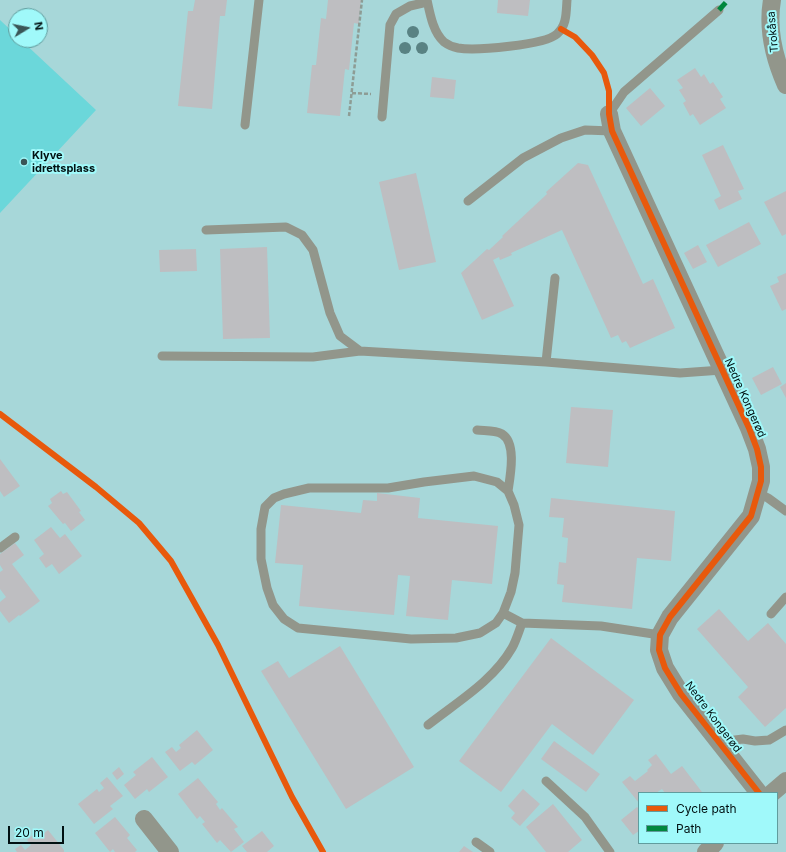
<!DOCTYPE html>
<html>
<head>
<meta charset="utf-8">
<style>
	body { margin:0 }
	#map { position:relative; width:786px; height:852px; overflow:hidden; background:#a7d7d9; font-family:Inter,sans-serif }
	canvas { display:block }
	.legend { position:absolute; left:638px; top:792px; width:140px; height:52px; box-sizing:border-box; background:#a0f9fa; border:1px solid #609c9d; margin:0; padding:5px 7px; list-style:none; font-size:12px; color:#001011 }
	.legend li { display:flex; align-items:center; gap:8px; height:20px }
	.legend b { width:20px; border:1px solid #609c9d }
	.north { position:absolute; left:8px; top:8px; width:40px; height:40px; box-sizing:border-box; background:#a0f9fa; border:1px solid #609c9d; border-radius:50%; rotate:80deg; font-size:11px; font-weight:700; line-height:16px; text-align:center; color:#001011 }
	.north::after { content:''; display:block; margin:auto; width:14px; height:18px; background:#3a5657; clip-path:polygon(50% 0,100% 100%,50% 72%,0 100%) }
	.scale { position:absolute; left:8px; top:826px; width:56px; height:18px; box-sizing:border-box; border:2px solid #001011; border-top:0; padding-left:5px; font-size:12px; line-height:14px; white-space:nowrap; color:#001011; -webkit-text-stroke:3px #a0f9fa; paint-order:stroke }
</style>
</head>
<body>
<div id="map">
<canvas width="786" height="852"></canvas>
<ul class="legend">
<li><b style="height:5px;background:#e8590c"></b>Cycle path</li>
<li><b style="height:5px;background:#00873e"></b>Path</li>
</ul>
<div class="north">N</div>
<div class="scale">20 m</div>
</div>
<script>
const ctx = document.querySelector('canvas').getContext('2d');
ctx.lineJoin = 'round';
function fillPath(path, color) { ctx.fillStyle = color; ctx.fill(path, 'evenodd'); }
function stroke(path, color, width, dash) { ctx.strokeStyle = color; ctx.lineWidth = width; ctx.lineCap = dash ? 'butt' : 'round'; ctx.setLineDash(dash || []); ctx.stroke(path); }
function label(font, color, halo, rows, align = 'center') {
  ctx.font = font + ' Inter,sans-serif'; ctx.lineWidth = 4; ctx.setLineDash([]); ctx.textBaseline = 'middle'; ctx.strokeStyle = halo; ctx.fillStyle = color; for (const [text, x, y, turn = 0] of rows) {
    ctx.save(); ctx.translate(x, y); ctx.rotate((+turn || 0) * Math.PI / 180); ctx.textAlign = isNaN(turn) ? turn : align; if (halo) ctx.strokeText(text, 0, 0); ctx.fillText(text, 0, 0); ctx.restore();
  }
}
fillPath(new Path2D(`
	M0,20L16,35V40H21L96,110L0,213Z`), '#6bd7da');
fillPath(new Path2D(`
	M195,0H227L225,16H220L212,109L178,106L188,11H193Z
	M328,0H361L359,24L354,23L349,70L345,69L340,116L307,113L312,65H316L321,18L326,19Z
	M498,0H530L528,16L497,13Z
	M695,68L701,77L704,74L710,84L713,82L723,97L720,99L726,108L700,125L693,114L690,116L683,103L686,101L679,90L683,88L677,80Z
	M432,77L456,80L454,99L430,97Z
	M650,88L665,106L641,126L626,108Z
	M723,145L744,189L738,191L742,199L719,210L714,200L721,196L702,155Z
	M578,163L588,165L643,284L653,279L675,328L630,348L626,341L622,343L618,335L611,338L562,230L511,253L512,255L500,260L499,257L493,260L514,306L482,320L461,273L487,249L489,250L503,237L502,236L547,194L546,192Z
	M416,173L436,262L399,270L379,182Z
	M786,191V234L782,236L764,202Z
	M749,222L761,244L718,267L706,245Z
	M698,245L707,262L693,269L684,253Z
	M267,247L270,338L223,339L220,249Z
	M196,249L197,271L160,272L159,250Z
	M786,273V309L782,311L770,286L779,282L777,277Z
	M773,367L782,384L761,395L752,378Z
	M786,383V398L780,387Z
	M571,407L613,410L608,467L566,463Z
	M0,459L20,486L4,497L0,491Z
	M61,491L63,494L67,492L81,511L79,512L85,520L71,531L65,523L63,524L48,506L52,503L50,499Z
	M377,493L420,498L418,518L498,526L492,584L452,580L448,620L406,616L410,576L398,575L394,615L299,606L303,565L275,563L281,505L361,513L363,500L377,501Z
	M551,498L675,511L671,561L637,558L632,609L562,602L564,585L557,584L559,562L566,563L568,538L562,537L564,518L549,517Z
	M51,527L60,538L65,534L82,556L59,574L52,564L46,568L39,558L44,554L34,540Z
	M15,543L24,555L12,564L40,601L20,616L19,615L9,623L0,611V602L6,597L0,589V572L3,570L0,565V554Z
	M719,609L748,641L768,623L786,644V708L765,727L738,697L748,687L697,629Z
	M551,638L634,700L593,755L552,724L501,792L459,761Z
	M340,646L414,767L346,809L261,671L278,661L289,678Z
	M197,730L213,750L195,765L192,762L180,771L165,752L172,747L176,752L181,748L179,745Z
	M554,741L600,774L586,792L541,759Z
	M656,754L671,774L682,766L702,792L665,793L662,789L656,793H639V803L622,782L630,776L635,781L648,771L647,770L652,765L648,760Z
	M152,757L168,777L149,792L147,789L135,799L124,785L136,775L133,772Z
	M119,767L124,774L117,780L112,773Z
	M107,777L123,796L110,806L113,809L94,824L78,804L97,789L99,792L104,788L100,783Z
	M198,778L218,802L216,804L220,810L222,808L238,827L234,829L244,842L231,852L220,840L217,843L202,824L205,822L200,816L197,819L178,794Z
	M523,789L540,804L520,826L511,818L515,813L508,806Z
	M553,804L582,840L568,852H546L526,827Z
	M637,807L639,809V831L633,835L621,820Z
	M115,817L130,835L127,838L137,850L135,852H115L113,849L110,852L95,833Z
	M48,830L64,850V852H17L15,849L21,845L25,850L31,845L27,840L33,835L36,840Z
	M262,831L274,846L267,852H247L242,846Z
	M464,846L473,852H459Z`), '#bebec1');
stroke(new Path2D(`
	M352,93L371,94
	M349,116L362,0`), '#8d9c95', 2.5, [4, 2]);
stroke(new Path2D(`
	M427,0C430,14 433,32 444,42C448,45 453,47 458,48C475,51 545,45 557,34C567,25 566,13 567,0
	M609,114L624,92L719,10
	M382,117L390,25L396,14L410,6L427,2
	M245,125L259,0
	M468,201L523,158L561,138L585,130L612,131
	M206,230L286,227L302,235L313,250L330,313L340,336L360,351L546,362L680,373L722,370
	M162,356L313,357L360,351
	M546,362L555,278
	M477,430C484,431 495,430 502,434C517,443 510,477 508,491
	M474,476L497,482L508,491L514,505L519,525L515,573L511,592L503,613L496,623L480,633L456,638L411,639L298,628L284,619L273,605L267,588L261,559V529L265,507L274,498L284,494L309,488H388L424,482Z
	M758,493L768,498L786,511
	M0,548L15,537
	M503,613L522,623L601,626L660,635
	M771,614L786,597
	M428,725C457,702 493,681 512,648C516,641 519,631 522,623
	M719,742L743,739L755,741L769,740L786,730
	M546,781L585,817L610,852
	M476,842L490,852`), '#92968b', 9);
stroke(new Path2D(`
	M772,0C767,29 774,58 786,85
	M609,114L612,131L749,428L757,449L761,467V481L751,516L670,617L660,635L659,650L665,668L681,694L759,793
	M772,793L786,781
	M144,819L170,852
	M706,852L715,843`), '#92968b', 18);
stroke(new Path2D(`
	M719,10L728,0`), '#00873e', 5, [10, 5]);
stroke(new Path2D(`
	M561,29L575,37L592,55L604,73L609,91V114L612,131L749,428L757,449L761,467V481L751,516L670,617L660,635L659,650L665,668L681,694L759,793
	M0,414L96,487L139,523L171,561L218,645L292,797L323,852`), '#e8590c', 6);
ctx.fillStyle = '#598283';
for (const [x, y] of [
	[413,32],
	[405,48],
	[422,48]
]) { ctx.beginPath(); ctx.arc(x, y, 6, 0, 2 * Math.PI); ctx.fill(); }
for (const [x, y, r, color] of [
	[24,162,4,"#3a5657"]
]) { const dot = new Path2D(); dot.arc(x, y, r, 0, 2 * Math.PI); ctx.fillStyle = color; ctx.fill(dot); stroke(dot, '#a0f9fa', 1.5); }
label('11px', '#001011', '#a0f9fa', [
	["Trokåsa",773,32,-95],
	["Nedre Kongerød",745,398,66],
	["Nedre Kongerød",713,717,53]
]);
label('bold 11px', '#001011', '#a0f9fa', [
	["Klyve",32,156],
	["idrettsplass",32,169]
], 'left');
</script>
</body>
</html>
